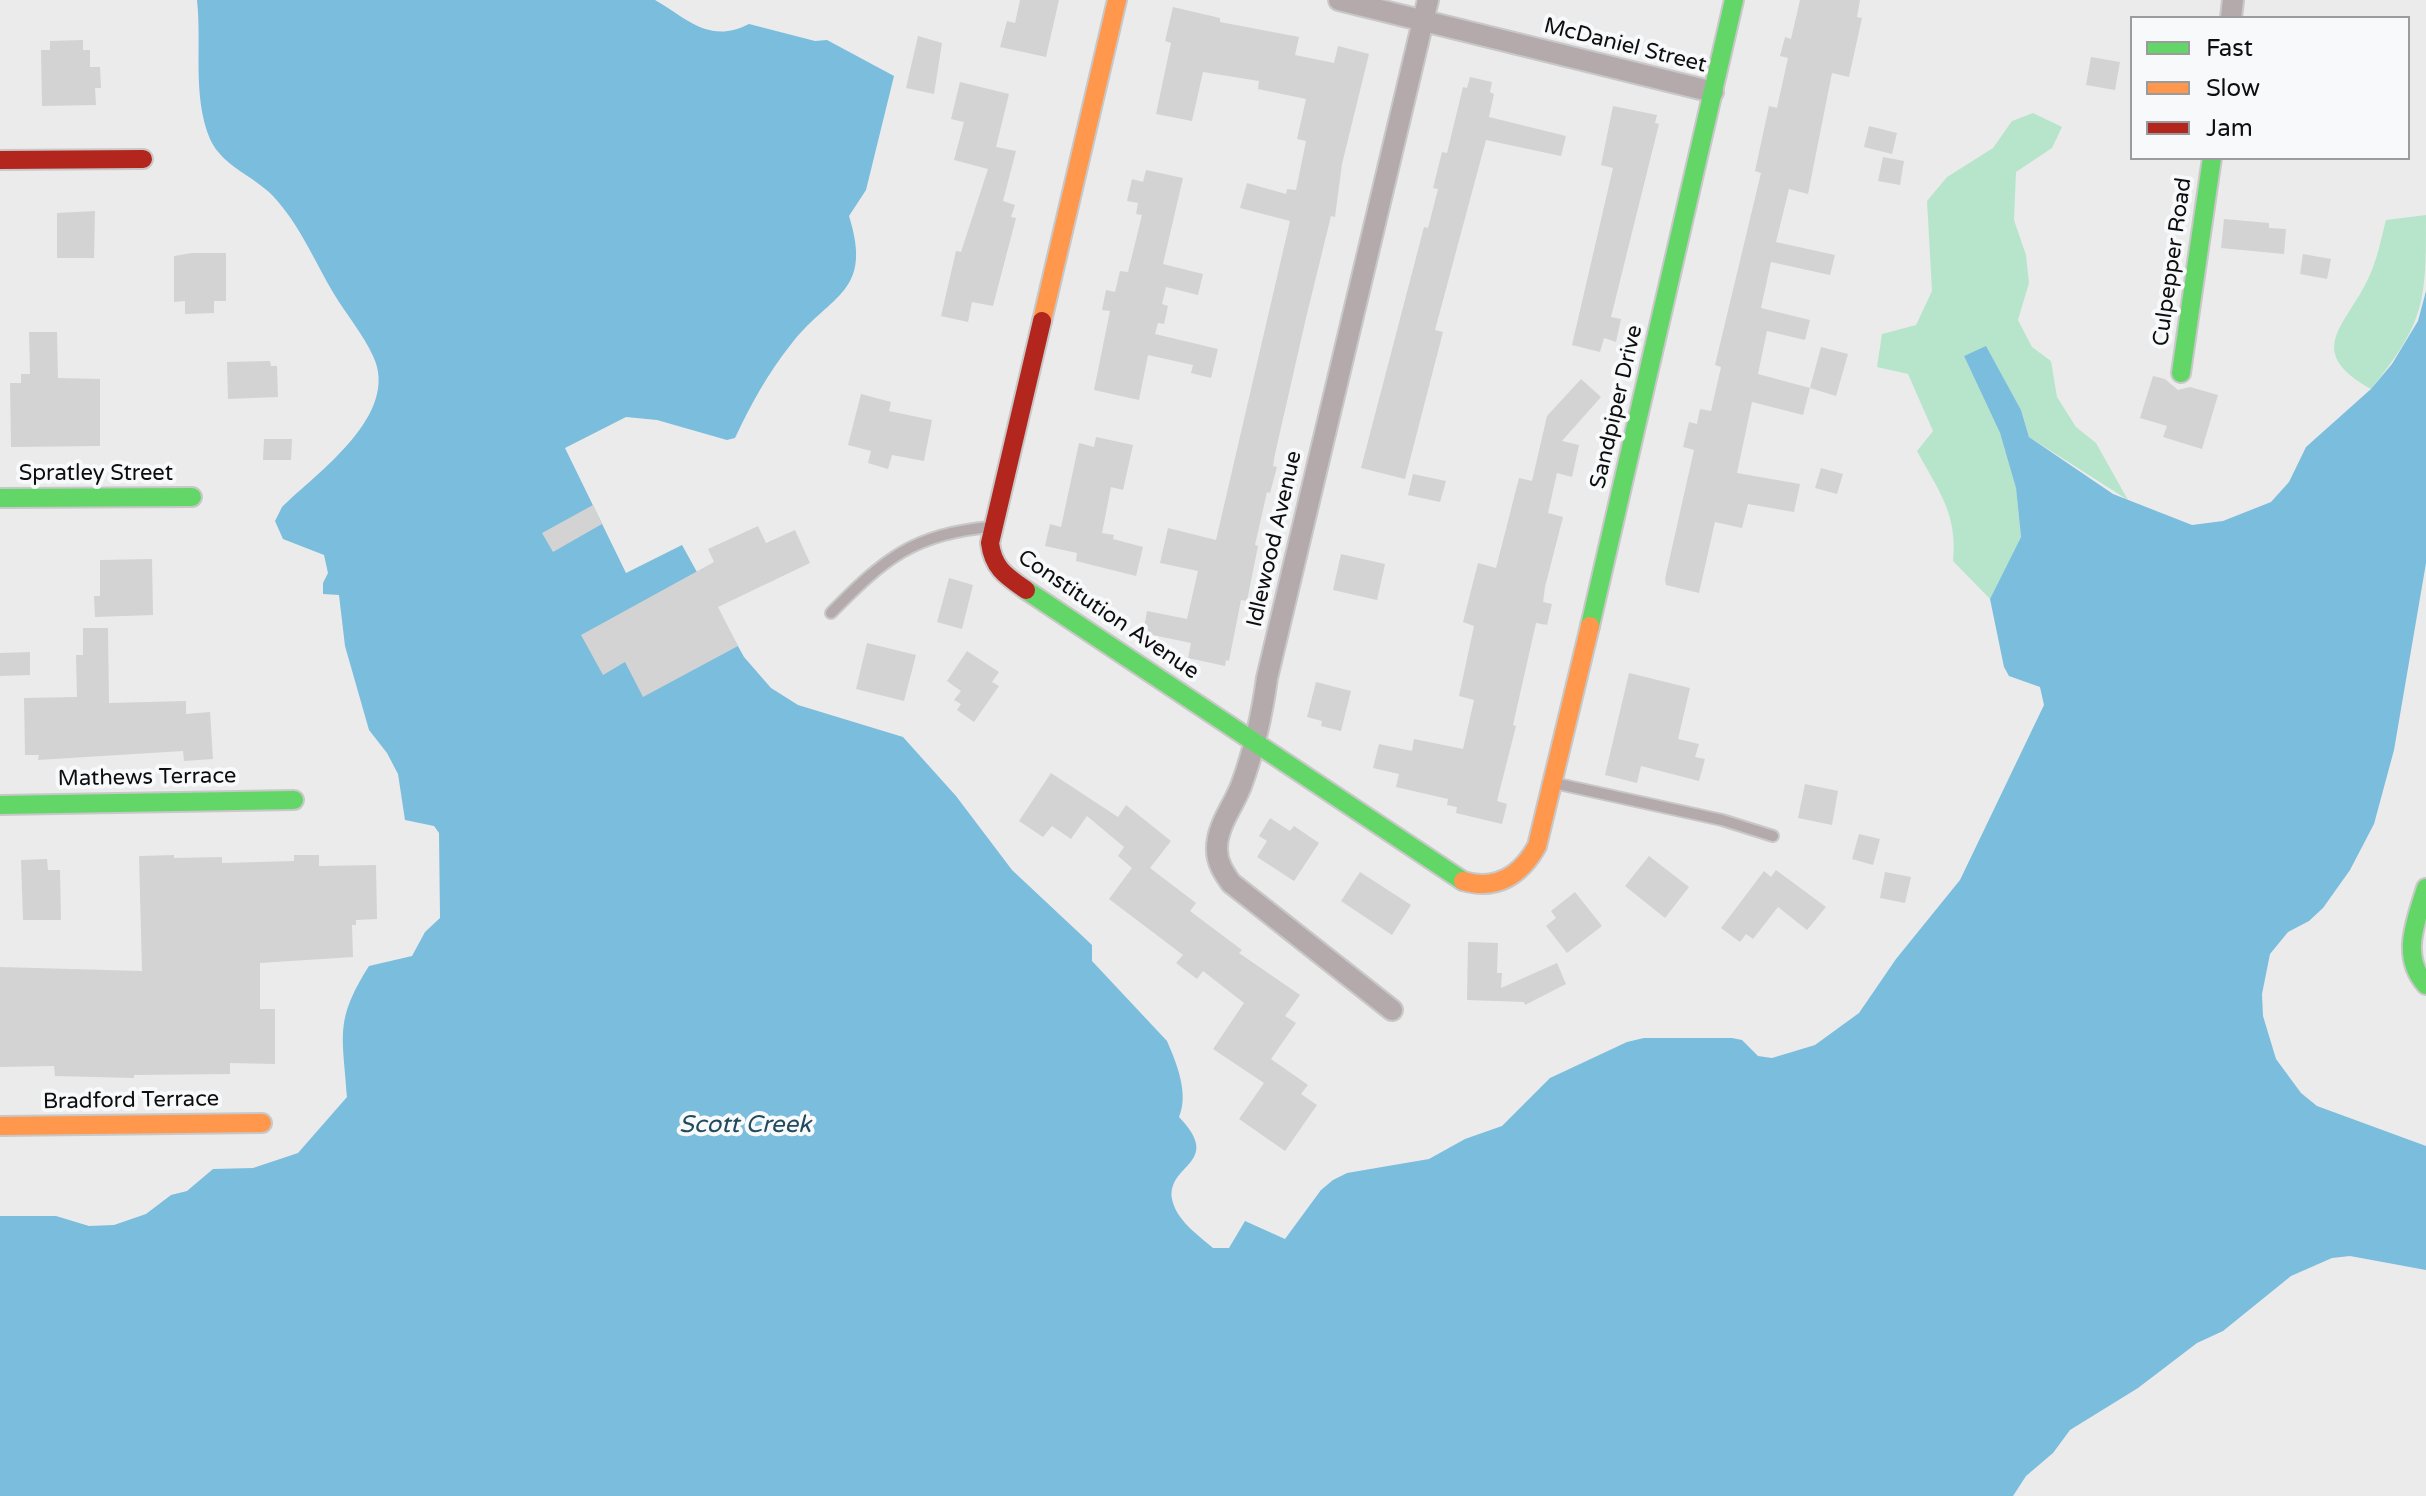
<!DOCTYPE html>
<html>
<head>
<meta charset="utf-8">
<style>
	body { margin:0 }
	#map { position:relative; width:2426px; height:1496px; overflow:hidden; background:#ebebec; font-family:"Varela Round",sans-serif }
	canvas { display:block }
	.legend { position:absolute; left:2130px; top:16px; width:280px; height:144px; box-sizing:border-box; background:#f7f9fa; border:2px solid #9a9b9c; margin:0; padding:10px 14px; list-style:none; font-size:24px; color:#0e0e0f }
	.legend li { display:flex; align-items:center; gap:16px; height:40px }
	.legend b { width:40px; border:2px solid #9a9b9c }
</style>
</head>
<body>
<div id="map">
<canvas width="2426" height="1496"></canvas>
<ul class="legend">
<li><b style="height:10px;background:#63d668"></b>Fast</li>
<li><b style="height:10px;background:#ff974d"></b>Slow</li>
<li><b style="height:10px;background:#b3261e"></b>Jam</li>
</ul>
</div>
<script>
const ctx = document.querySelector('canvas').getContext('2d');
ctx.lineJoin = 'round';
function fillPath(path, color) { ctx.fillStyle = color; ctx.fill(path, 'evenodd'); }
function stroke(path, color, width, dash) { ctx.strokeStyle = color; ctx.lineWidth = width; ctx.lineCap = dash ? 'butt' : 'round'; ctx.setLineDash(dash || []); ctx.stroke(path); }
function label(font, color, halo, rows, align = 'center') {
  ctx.font = font + ' "Varela Round",sans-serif'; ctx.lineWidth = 8; ctx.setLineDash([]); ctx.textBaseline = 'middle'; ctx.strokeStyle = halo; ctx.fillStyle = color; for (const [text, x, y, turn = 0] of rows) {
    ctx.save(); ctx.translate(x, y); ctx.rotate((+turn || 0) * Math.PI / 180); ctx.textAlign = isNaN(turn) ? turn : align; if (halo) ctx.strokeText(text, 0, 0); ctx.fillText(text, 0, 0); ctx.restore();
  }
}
fillPath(new Path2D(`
	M2033,113L2062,127L2052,148L2016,172L2014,220L2026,255L2029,283L2018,320L2032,347L2051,361L2057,397L2076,427L2096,443L2128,500L2029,437L2021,410L1986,347L1964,356L2000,433L2016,487L2021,537L1990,599L1953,561C1958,514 1938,490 1917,451L1933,431L1908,374L1877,367L1882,334L1916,325L1932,291L1927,201L1947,177L1993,148L2012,121Z
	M2426,215C2426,301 2426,321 2371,389C2303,351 2346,326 2368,279C2377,261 2381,239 2386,220Z`), '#b7e5cc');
fillPath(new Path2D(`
	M197,0H655C689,20 710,44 749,24L815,41L827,40L894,76L866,190L849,216C873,293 832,293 792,343C768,373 751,404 735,438L727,440L657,420L626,417L565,448L626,573L682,545L744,657L771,688L798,705L903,737L956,796L1012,870L1092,945V961L1167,1041C1177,1064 1189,1094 1179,1117C1224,1164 1167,1163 1172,1199C1176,1220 1198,1235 1213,1248H1229L1245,1221L1285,1239L1321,1190L1333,1180L1347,1173L1429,1159L1465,1139L1502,1126L1550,1078L1627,1042L1644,1038H1732L1742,1040L1758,1056L1772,1058L1815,1045L1859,1013L1896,959L1960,880L2044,705L2040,687L2009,676L2004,667L1990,599L2021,537L2016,488L2000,433L1964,356L1986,346L2021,410L2029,437L2113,494L2192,525L2223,521L2271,502L2289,482L2306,447L2371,389L2392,364L2418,321L2426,291V563L2394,750L2374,824L2350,870L2323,908L2309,921L2288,932L2270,954L2262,994L2263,1016L2276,1059L2301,1093L2317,1106L2426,1146V1270L2350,1256L2332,1258L2291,1276L2223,1331L2197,1343L2138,1388L2070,1430L2053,1453L2026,1476L2013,1496H0V1216H56L89,1226L114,1225L146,1214L171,1195L187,1191L213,1169L253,1168L298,1153L347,1097C343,1035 334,1021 369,966L412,956L425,932L440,918L439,833L434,826L405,820L398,774L387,753L369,730L345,646L339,595L323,594V583L328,573L324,555L283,539L275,521L282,507C318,472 401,414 373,356C363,334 346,314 334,294C314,260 300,225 273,196C254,176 222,166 210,139C192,95 202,46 197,0Z`), '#7abddc');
fillPath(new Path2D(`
	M1020,0H1059L1046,57L1000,47L1007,21L1015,23Z
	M1800,0H1860L1857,17L1862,18L1849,77L1832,73L1808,194L1789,189L1776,242L1835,255L1830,275L1771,262L1761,308L1810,320L1805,340L1767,331L1758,374L1810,388L1803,415L1752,402L1737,473L1800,484L1794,512L1748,504L1742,528L1715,522L1699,593L1666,585L1665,579L1694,450L1683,447L1689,422L1697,424L1700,409L1711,411L1721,367L1715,365L1761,173L1755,171L1769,106L1777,108L1788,58L1780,56L1785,37L1791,39Z
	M1173,7L1220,18V22L1299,37L1295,55L1334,63L1338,46L1369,54L1342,164L1335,217L1331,216L1306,318L1275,454L1273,466L1277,467L1270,493L1267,492L1255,545L1258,546L1247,601L1241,600L1229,661L1226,660L1225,666L1188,658L1191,643L1143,633L1147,611L1187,619L1198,571L1160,563L1168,528L1216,540L1290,221L1240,208L1247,183L1286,194L1287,189L1296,190L1306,141L1297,139L1306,99L1258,89L1259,81L1203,72L1192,121L1156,114L1171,43L1165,41Z
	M918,36L942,43L934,94L906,88Z
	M83,40V50H90V67H100L101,88H95L96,105L42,106L41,50H50V41Z
	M2091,57L2120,62L2115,90L2086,85Z
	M1470,77L1492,82L1490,92L1494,94L1489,117L1566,136L1561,156L1486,140L1435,330L1443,332L1405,479L1361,468L1424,227L1428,228L1438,189L1433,188L1442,152L1447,153L1463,87L1467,88Z
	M960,82L1009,94L996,147L1016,151L1003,201L1015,205L1011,217L1016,218L993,306L972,302L968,322L941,316L956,251L961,252L988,169L954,160L964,122L951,119Z
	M1613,106L1657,115L1655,123L1659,124L1611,317L1621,319L1616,342L1604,338L1600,352L1572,345L1613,168L1601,165Z
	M1869,126L1897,133L1892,154L1864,147Z
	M1883,157L1904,161L1900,185L1878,181Z
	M1146,170L1183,178L1163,264L1203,274L1198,295L1166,287L1162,304L1168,306L1164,324L1158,323L1155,334L1218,349L1211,378L1191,373L1193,365L1148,355L1139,400L1094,390L1110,311L1102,310L1106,290L1115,292L1120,271L1128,272L1142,215L1136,214L1138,203L1127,201L1132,179L1143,182Z
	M95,211L94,258H57V213Z
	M2224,219L2269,223V228L2286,229L2284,254L2221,248Z
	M192,253H226V301H214V313L185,314V301L174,302V256Z
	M2303,254L2331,259L2327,279L2300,274Z
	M29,332H57L58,378L100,379V446L11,447L10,383H21V374H30Z
	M1821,347L1848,354L1836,396L1810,388Z
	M270,361L271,366H277L278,397L228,399L227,362Z
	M2153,376L2165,379L2178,390L2190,387L2218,395L2202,449L2163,437L2167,426L2140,418Z
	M1581,379L1601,397L1562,441L1579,445L1572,477L1557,473L1548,513L1563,517L1545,587L1543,602L1552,604L1547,625L1536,623L1513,725L1516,726L1497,801L1507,804L1502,824L1456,813L1457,807L1447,805L1448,799L1396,787L1399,774L1373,768L1379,744L1412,751L1414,739L1463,749L1474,700L1459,696L1474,626L1463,622L1478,563L1496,568L1519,478L1532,481L1547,416Z
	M861,394L891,402L889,411L932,420L924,461L892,455L888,469L868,463L871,451L848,445Z
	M1096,437L1133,445L1123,490L1111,487L1102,533L1114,535L1113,539L1143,547L1136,576L1076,561L1077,553L1045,546L1050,524L1061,527L1079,443L1094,447Z
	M264,439H292L291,460H263Z
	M1821,468L1843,474L1837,494L1815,488Z
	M1413,474L1446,481L1440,502L1408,495Z
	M593,505L602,524L553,552L542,533Z
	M758,526L766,543L795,530L810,563L718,607L738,646L643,697L625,662L603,675L581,635L714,562L708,549Z
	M1341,554L1385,564L1377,600L1333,590Z
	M152,559L153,615L95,617L94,596H100V560Z
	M949,578L973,585L962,629L937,622Z
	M83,628H108L109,703L186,701V714L210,712L213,759L184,761L183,751L38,760L39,755H25L24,698L77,697L76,655H83Z
	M867,643L916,655L904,701L856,689Z
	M967,651L999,672L992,682L999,686L974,722L957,710L961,704L954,700L961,691L947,681Z
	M30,652V675L0,676V653Z
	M1629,673L1690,688L1678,739L1699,744L1695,757L1705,759L1699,781L1641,766L1637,783L1605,775Z
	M1316,682L1351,691L1341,731L1321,726L1322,721L1307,717Z
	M1051,773L1118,817L1126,805L1171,841L1150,868L1196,903L1190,911L1242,950L1239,953L1300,995L1285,1016L1296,1023L1271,1059L1308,1085L1301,1094L1317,1105L1285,1151L1239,1119L1264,1083L1213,1049L1244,1003L1203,971L1197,979L1176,963L1183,955L1109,899L1132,868L1118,856L1124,847L1087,816L1071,839L1052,826L1043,837L1019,821Z
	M1805,784L1838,791L1832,825L1798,818Z
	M1270,818L1290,831L1294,826L1319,843L1294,881L1257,857L1267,841L1259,836Z
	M1859,834L1880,839L1873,865L1852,859Z
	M174,855V858L222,857V863L294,861V855H319V866L376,865L377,919L356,920V925H352L353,957L260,963V1009H275V1064L230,1063V1074L134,1075V1078L55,1076L54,1066L0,1067V967L142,971L139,856Z
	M1649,856L1689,887L1665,918L1625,886Z
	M47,859L48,870H60L61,920H23L21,860Z
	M1776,870L1826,907L1807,930L1778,907L1753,939L1746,934L1740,942L1721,928L1764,871L1771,877Z
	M1360,872L1411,905L1392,935L1341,901Z
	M1885,872L1911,877L1905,903L1880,898Z
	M1575,892L1602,926L1567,953L1546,926L1556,918L1551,911Z
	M1468,942L1498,943L1497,973H1502L1501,988L1557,963L1566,984L1525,1005L1524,1002L1467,1000Z`), '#d3d3d4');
const lane = new Path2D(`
	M831,613C884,559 914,533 992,527
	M1554,783L1722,820L1773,836`);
const street = new Path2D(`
	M1339,0L1713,92
	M2231,18L2233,0
	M1392,1010L1231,883C1224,873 1217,863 1217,850C1216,827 1233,807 1241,786C1254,751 1262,715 1267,678L1428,0`);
const fast = new Path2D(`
	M2181,373L2212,158
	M0,498L192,497
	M1026,590L1463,881
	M1590,626L1734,0
	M0,805L294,800
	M2426,888C2416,921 2400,956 2426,985`);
const slow = new Path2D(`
	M1042,321L1117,0
	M1463,881C1497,891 1521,875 1537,846L1590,626
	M0,1126L262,1123`);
const jam = new Path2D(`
	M0,160L143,159
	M1026,590C1006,576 993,568 990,543L1042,321`);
stroke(lane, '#c8c8c9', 14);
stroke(street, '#c8c8c9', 24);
stroke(fast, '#c8c8c9', 22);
stroke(slow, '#c8c8c9', 22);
stroke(jam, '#c8c8c9', 22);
stroke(lane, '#b4aaac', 10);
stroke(street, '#b4aaac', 20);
stroke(fast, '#63d668', 18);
stroke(slow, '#ff974d', 18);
stroke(jam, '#b3261e', 18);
label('22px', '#0e0e0f', '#f7f9fa', [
	["McDaniel Street",1625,46,14],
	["Culpepper Road",2173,262,-82],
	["Sandpiper Drive",1617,407,-77],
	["Spratley Street",96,474],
	["Idlewood Avenue",1275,539,-77],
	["Constitution Avenue",1108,615,34],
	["Mathews Terrace",147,778,-1],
	["Bradford Terrace",131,1101,-1]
]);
label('italic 24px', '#214a5d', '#f7f9fa', [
	["Scott Creek",745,1126]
]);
</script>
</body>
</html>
